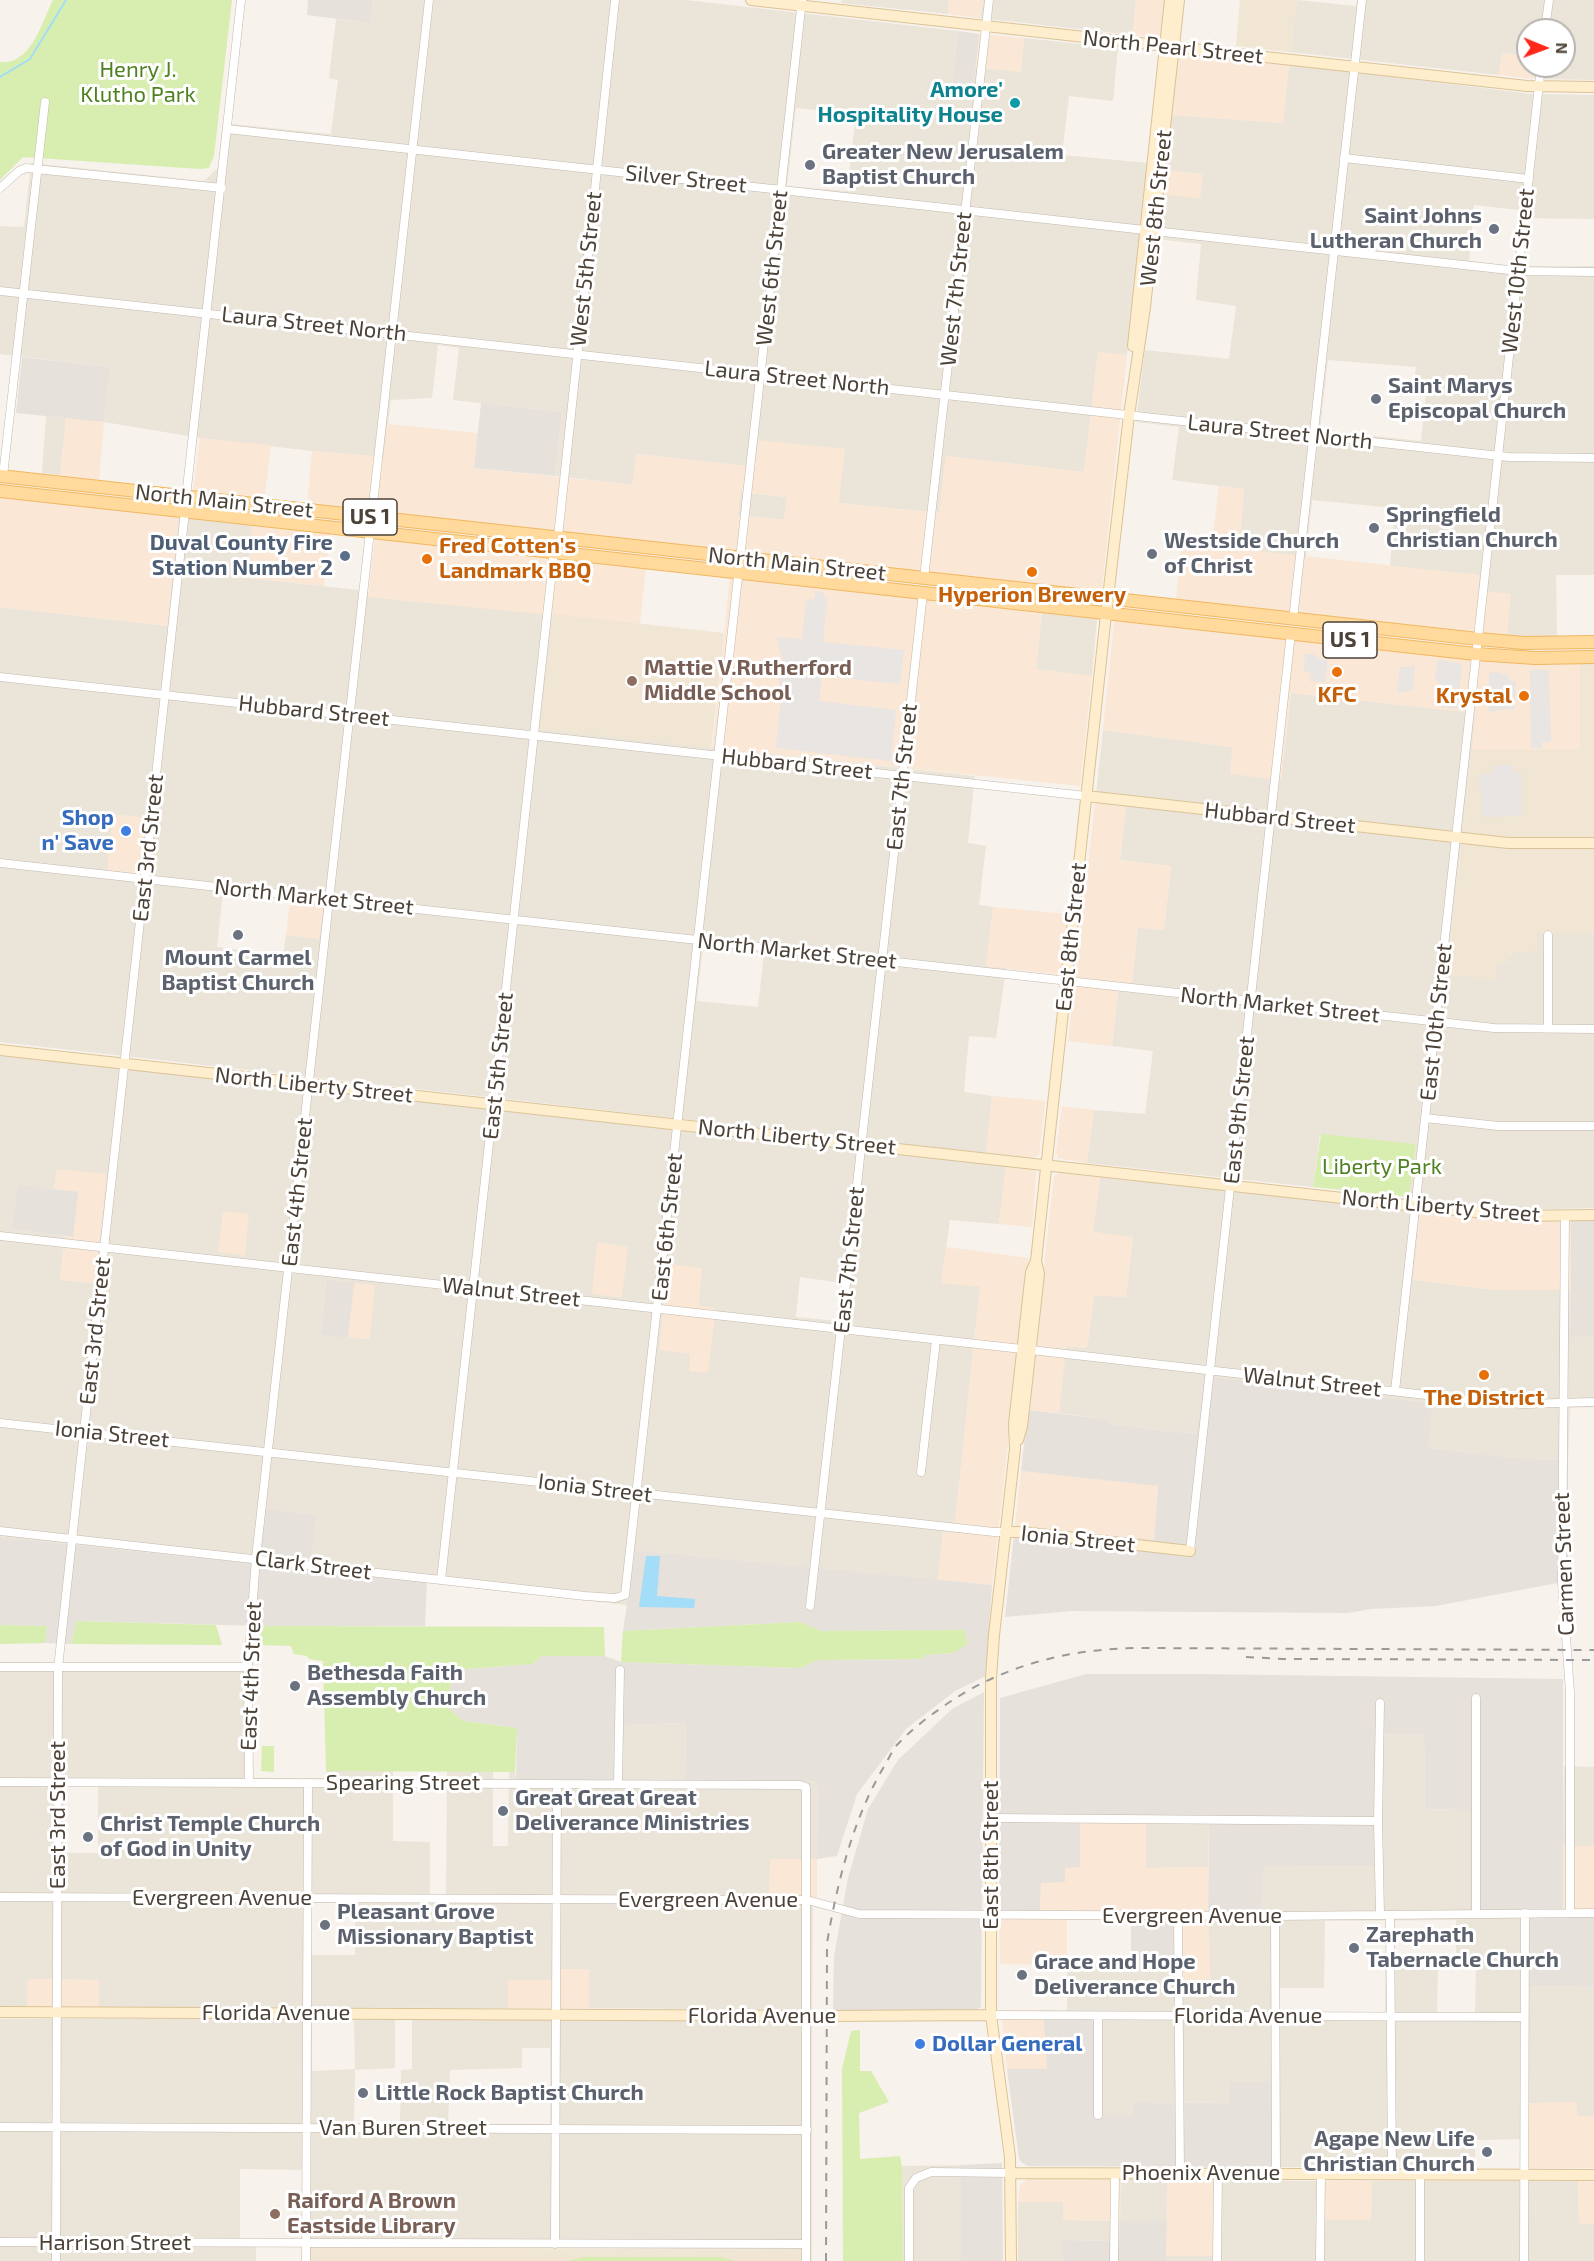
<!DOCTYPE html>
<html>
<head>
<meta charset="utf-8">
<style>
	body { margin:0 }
	#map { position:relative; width:1594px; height:2261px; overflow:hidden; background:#f7f2eb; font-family:"Exo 2",sans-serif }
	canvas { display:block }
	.north { position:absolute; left:1516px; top:18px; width:60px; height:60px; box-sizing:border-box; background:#fff; border:2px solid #b7b3af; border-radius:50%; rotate:91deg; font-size:16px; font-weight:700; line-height:24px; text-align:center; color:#4c4237 }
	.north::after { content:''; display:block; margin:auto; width:21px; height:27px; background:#ff271a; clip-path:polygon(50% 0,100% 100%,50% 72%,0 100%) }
</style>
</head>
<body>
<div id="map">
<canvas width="1594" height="2261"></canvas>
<div class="north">N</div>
</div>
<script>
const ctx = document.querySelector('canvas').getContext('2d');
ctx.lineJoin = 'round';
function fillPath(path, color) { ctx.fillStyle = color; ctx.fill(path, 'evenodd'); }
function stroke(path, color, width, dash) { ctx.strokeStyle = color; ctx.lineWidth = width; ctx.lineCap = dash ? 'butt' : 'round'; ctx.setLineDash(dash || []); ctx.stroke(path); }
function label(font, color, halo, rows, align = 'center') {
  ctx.font = font + ' "Exo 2",sans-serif'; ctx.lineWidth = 6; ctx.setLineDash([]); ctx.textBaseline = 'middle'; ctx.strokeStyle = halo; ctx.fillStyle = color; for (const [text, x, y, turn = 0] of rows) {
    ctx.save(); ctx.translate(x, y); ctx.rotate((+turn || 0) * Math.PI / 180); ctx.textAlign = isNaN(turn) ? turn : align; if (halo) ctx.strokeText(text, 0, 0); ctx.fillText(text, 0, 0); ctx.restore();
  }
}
fillPath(new Path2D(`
	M373,0H686L958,31L952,85L972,88L975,67L1021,72L1024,38L1118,48L1113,101L1069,96L1062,155L1149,163L1127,355L1098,352L1084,472L946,456L939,513L839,503L759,440L755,467L636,454L633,485L555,476L562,412L453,400L459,348L438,345L432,398L391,400L384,457L312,451L200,438L104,422L110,367L0,354V226L24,227L31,163L204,181L218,168L223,123L331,134L338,80L329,78L336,19L371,23ZM796,108L856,114L847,191L787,186Z
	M842,0H949L948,14L841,3Z
	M983,0H1136L1133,35L980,18Z
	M1297,0L1356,6L1357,0H1594V80L1534,79L1535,66H1564V30H1528V56L1502,53L1499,75L1290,52Z
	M1289,64L1531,94L1594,95V219L1519,218V210L1474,205L1469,261L1514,266H1594V575H1556L1557,638H1507L1478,590L1479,575L1390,566L1395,508L1312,500L1306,557L1239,549L1244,489L1172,480L1179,427L1136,422L1145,350L1229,359L1236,306L1196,300L1201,244L1156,239L1162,194L1200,198L1202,174L1164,170L1171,115L1283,123ZM1328,360L1416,367L1414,384L1427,386L1421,441L1320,430Z
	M46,416L66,418L60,475L42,473Z
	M740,492L787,497L784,520L738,515Z
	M179,515L252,523L247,578L368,591V597L553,614L541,729L975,776L968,843L986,846L979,905L993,907L986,966L1006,968L996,1038L969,1036L964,1092L992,1096L986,1153L0,1042V607L167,626ZM223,892L323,904L319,938L286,935L283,955L217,947ZM703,946L764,953L758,1007L697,1001Z
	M1042,610L1090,616L1097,619L1092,676L1036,669Z
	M1291,693L1476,713L1447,974L1498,964L1536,933H1594V1208L1511,1210L1409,1197L1416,1144L1320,1135L1313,1187L1087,1163L1094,1110L1145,1114L1153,1051L1112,1046L1118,992H1131L1138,927L1164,930L1171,866L1120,860L1126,806L1095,803L1103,730L1232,747L1281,779Z
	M0,1055L1006,1165L999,1224L950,1220L941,1283L980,1286L954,1533L943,1532L938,1580L635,1550L627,1605L309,1570L257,1509L251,1563L0,1537ZM57,1169L94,1283L60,1280L65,1236L13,1229L18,1186L54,1189ZM800,1277L842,1283L837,1321L796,1317ZM326,1280L369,1339L321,1335Z
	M1100,1177L1420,1212L1414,1280L1495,1290H1570V1337L1594,1336V1407L1570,1408L1568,1460L1524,1459L1427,1448L1431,1403L1204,1376L1198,1434L1114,1425L1106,1419L1059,1413L1066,1346L1087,1348L1094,1296H1126L1133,1237L1093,1232Z
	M0,1662L253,1664V1778H325L326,1771H393V1841L430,1842V1895L446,1894L447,1771H493V1846H508L509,1772H515L516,1780L621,1725L686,1723L685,1781H818L817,1859L770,1860L769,1904L813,1903L812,2010L589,2008V1970L560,1980H508V2008L99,2007V1980L28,1979L27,2007H0ZM64,1786L98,1787V1853H64ZM311,1903H355V1955H311Z
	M1375,1734L1424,1735L1425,1809L1470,1810V1910L1529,1909V1986L1594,1987V2116H1577V2103H1529V2139L1475,2140V2167H1271V2082L1229,2103L1133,2102L1132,2115H1095L1093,2011H1067V1965L1175,1964L1210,1985L1208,1921H1261L1262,1867L1374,1866ZM1456,1920V1966H1476L1475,2013L1437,2012L1438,1966L1385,1967V2013L1280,2012V1988H1324L1325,1921Z
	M1564,1766L1594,1767V1846H1563Z
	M1146,1817H1209L1208,1867L1146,1868Z
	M0,2019H312V2071L355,2069L354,2019H395V2068L355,2070L354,2123L400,2124L401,2070L412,2069V2019L812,2022V2250L310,2247L311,2170L240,2169V2246L256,2247V2261H0ZM522,2048H550V2124H448L450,2070L522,2068Z
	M961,2165V2261H903L902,2166Z
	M1121,2179L1167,2180V2221H1120L1119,2241L1063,2240V2261H1018V2202H1063L1064,2220L1120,2221Z
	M1214,2180L1325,2181V2220H1371L1372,2181H1578L1579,2224H1594V2261H1166V2256H1215Z`), '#ebe4d9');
fillPath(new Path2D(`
	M949,0H983L980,18L948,14Z
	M1136,0H1167L1163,31L1161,35L1156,38L1133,35Z
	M979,34L1024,38L1021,72L975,67Z
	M1502,53L1528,56V66H1535L1534,79L1499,75Z
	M1177,54L1289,64L1283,123L1171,115Z
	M1164,170L1203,174L1200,199L1162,194Z
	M1098,352L1127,355L1102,588L1100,591H1082L307,506L312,451L384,457L387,424L478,433L474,468L632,485L636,454L755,467L759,440L845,449L839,503L939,513L946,456L1084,472ZM740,492L787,497L784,520L738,515Z
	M66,418L104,422L99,480L60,475Z
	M200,438L271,445L264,501L193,493Z
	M1219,486L1244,489L1239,549L1479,575L1478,590L1511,594L1507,638L1473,631L1176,601L1182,541L1212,544Z
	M0,495L179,515L167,626L0,607Z
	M252,523L330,532L324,586L247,578Z
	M375,537L646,567L640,624L368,597Z
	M730,577L1042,610L1036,669L1092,676L1080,786L712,748Z
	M1116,621L1580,662V750H1472L1475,713L1291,693L1281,780L1230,774L1232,747L1103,730L1114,623Z
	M1095,803L1126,806L1120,860L1171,866L1164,930L1138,928L1131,993L1118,992L1112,1046L1068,1041Z
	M113,814L146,818L140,874L107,870Z
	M290,900L324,904L319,939L286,935Z
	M993,907L1068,914L1061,975L986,966Z
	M992,1096L1045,1101L1039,1155L1033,1158L986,1153Z
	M1062,1106L1094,1110L1087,1163L1058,1158L1056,1152Z
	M1006,1165L1031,1169L1036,1172L1032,1227L999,1224Z
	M57,1169L107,1174L95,1283L60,1280L65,1236L72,1237L78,1192L54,1189Z
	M1060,1173L1100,1177L1093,1232L1133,1237L1126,1297L1094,1296L1087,1348L1066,1346L1059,1413L1028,1410L1054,1176Z
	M223,1211L249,1214L245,1256L218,1252Z
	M1420,1212L1511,1222L1571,1221L1570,1290H1495L1413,1280Z
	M597,1242L628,1247L622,1298L592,1294Z
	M946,1247L1029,1258L992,1585L938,1580L943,1532L954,1533L980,1287L941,1283Z
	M668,1264L702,1268L699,1305L716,1308L708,1373L689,1371L690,1354L659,1350Z
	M354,1283L375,1285L370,1339L348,1338Z
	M1021,1471L1158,1486L1154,1541L1015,1526Z
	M1080,1816L1146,1817V1868L1208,1867L1210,1985H1174V1920H1067V1965L1000,1964L999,1911H1040L1041,1883L1065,1868Z
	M1563,1846H1594V1909H1563Z
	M770,1859H817V1897L813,1903L769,1904Z
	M560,1969H589V2008H508V1980H559Z
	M28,1979L99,1980V2007H27Z
	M1001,2010H1043L1047,2069H1007Z
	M1577,2102V2116H1594V2168H1529V2103Z
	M1028,2179H1121L1120,2221L1063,2220V2202H1018L1020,2185Z
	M1167,2180H1214L1215,2256H1166Z
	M1325,2181H1372L1371,2220H1325Z
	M1578,2181L1594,2182V2224H1579Z`), '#fae7d5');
fillPath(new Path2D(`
	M308,0H373L371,23L307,15Z
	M958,31L979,34L973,88L952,86Z
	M22,357L110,367L104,422L16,413Z
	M481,403L562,412L555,476L474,468Z
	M18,1185L78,1192L73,1237L12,1229Z
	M1571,1221H1594V1336L1570,1337Z
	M326,1280L354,1283L348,1338L321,1335Z
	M1204,1376L1432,1403L1428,1448L1524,1459L1568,1460V1581L1436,1606L1371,1609L1348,1613L1073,1611L1005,1617L1015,1526L1154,1540L1158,1486L1021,1471L1028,1410L1106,1419L1114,1425L1197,1434Z
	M257,1509L316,1515L310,1570L427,1582L425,1626H261L77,1621L71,1644L45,1643L47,1626L0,1625V1537L251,1563Z
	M635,1550L992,1585L986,1676L955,1691L906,1729L857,1794L837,1856L817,1859L818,1781H685L686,1723L621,1725V1780H516L517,1728L463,1721L447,1707L452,1677L466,1669L533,1664L541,1656H605L621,1662L800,1668L819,1660L923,1659L924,1655L953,1653L963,1630L821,1631L800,1622L623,1631Z
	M1086,1674H1198L1563,1679V1909H1594V1987L1529,1986V1909L1470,1910V1810L1425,1809L1424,1735L1375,1734L1374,1866L1263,1867L1261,1921H1208L1209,1818L1080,1816V1867L1065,1868V1882L1041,1883L1040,1911H999L1000,1698Z
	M984,1692L981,2007L974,2011H833L834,1956L848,1878L868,1809L898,1760L952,1709Z
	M1175,1920V1964H1131V1921Z
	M1043,2010L1094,2011L1095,2115H1132L1133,2102L1229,2103V2082L1271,2081V2167L1028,2166L1022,2163L1019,2159L1007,2069H1047Z
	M1002,2163L1003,2261H961V2165Z
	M1120,2221H1167L1166,2261H1063V2240L1119,2241Z`), '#e7e1dc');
fillPath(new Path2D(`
	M1240,0H1297L1290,52L1236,46Z
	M553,614L724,633L711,748L540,729Z
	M1580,662H1594V933H1536L1537,951L1509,953V963L1498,964L1496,980L1447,975L1472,750L1580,749Z
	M310,2247L812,2250V2261H310Z`), '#f1e6d4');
fillPath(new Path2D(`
	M53,0H232L214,156L209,168L199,169L23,157L0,180V62C31,66 42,21 53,0Z
	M1321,1134L1416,1144L1409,1197L1313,1187Z
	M77,1621L216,1625L222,1645L71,1644Z
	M800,1622L821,1631L964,1630L968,1644L953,1653L924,1655V1659L819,1660L800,1668L621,1662L623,1631Z
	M0,1625L47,1626L45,1643L0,1644Z
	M261,1626L604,1627L605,1656H541L533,1664L466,1669L452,1677L447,1707L463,1721L517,1728L515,1772L326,1771L323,1661L309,1659L307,1656L294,1654L291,1646L259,1645Z
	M262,1746H274V1772L261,1771Z
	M860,2030V2071H871L889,2102L859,2113L860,2159L900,2156L902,2166L903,2261H843L842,2069L851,2031Z
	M584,2257H719L736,2261H567Z`), '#d8eeb0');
fillPath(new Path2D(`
	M815,591L824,592L823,596L827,599L823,642L904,650L900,684L822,676L819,701L896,710L891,761L776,748L781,699L778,669L783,662L776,637L802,639L806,601L815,598Z
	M1305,654H1312L1321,659L1328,661L1325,682L1309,681L1311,672L1304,671Z
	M1438,660L1462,664L1458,709L1441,707L1442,688L1435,678Z
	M1415,665L1413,689L1405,692H1397L1400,667H1409Z
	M1530,670H1549L1551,742H1542V748H1531Z
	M1497,672L1509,676V680L1516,682L1514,710L1509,709L1489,712V673Z
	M1513,765V772L1522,773V816L1482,817V790H1479V774H1493V766Z`), '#e8e5e3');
fillPath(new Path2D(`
	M646,1556H660L657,1596L695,1599L694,1608L639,1607Z`), '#a3ddf8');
stroke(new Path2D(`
	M0,77L30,59L66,0`), '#a3ddf8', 2);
const street = new Path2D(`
	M1545,30L1549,0
	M227,129L1145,230
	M1344,158L1529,179
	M0,188L19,171L26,168L222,188
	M1154,231L1518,271L1594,272
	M0,291L1509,457L1594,458
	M3,476L45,102
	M186,497L241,0
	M558,537L615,0
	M924,578L989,0
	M1293,619L1362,0
	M0,677L1086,796
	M0,863L1494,1028L1594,1029
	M1548,935V1029
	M1425,1118L1498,1126H1594
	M1565,1215L1562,1582L1570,1692V1913
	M0,1236L1022,1349
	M1031,1350L1479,1401L1523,1404L1594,1402
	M1395,1391L1541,66
	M0,1423L994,1532H1005
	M921,1472L936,1340
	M0,1531L585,1596L615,1598L625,1595L802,0
	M1190,1551L1291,633
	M441,1580L554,552
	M810,1606L923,593
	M0,1667H248
	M1380,1703L1378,1821L1380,1914
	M0,1782L800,1785L806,1787V2261
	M249,1782L248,1667L256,1558L429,0
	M618,1784L620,1670
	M991,1818L1378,1821
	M0,1897L807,1900L859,1914L1275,1916L1594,1913
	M1476,1913V1698
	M1390,1915L1392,2174
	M1178,1916L1180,2173
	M1275,1916L1276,2174
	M991,2015L1524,2017
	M1098,2115V2016
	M0,2127L807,2130
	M0,2242L806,2244
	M555,2244L557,1784
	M56,2261L58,1668L185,511
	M306,2261L308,1783
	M909,2261V2188L916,2178L931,2172L1010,2173
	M1114,2261L1115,2173
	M1217,2261L1218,2173
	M1320,2261L1321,2174
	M1420,2261V2174
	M1524,2261L1525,1913`);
const secondary = new Path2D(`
	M751,0L1527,86L1594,87
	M1133,346L1170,0
	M1086,796L1508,843H1594
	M0,1050L1415,1206L1516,1216L1594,1215
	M1018,1440L1022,1426L1039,1274L1036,1261
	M1005,1532H1022L1190,1551
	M0,2012L826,2016L991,2015
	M1010,2173L1594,2175
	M1011,2261L1010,2157L991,2015V1678L994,1635L1015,1449L1014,1424L1031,1272L1036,1261L1105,624L1129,415L1145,307L1179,0`);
const primary = new Path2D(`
	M0,476L1478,639L1524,643L1594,642
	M0,491L1476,654L1535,658L1594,657`);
stroke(street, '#c4b9ac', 9);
stroke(secondary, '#dbc397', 12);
stroke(primary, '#f0b760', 14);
stroke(street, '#fff', 8);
stroke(secondary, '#ffeecd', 10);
stroke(primary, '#ffda9c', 12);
stroke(new Path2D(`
	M1246,1657L1283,1659L1594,1660
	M826,2261L827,1943C837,1884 852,1822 882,1770C887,1762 891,1753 896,1746C909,1732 925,1719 941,1708C1000,1666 1066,1649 1138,1648L1594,1650`), '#9a9a9a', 2, [8, 8]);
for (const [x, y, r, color] of [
	[1015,103,6,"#0f9aa8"],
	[810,165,6,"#6b7280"],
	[1494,229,6,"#6b7280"],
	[1376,399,6,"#6b7280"],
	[1374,528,6,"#6b7280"],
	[1152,554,6,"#6b7280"],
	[345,556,6,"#5c6f8a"],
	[427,559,6,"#e8710a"],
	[1032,572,6,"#e8710a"],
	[1337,672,6,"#e8710a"],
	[632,681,6,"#8d6e63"],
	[1524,696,6,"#e8710a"],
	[126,831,6,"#3f7fe0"],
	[238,935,6,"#6b7280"],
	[1484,1375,6,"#e8710a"],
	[295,1686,6,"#6b7280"],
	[503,1811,6,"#6b7280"],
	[88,1837,6,"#6b7280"],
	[325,1925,6,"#6b7280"],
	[1354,1948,6,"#6b7280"],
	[1022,1975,6,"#6b7280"],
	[920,2044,6,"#3f7fe0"],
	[363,2093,6,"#6b7280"],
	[1487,2152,6,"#6b7280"],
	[275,2214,6,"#8d6e63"]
]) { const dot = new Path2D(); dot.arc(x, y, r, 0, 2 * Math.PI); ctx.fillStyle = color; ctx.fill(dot); stroke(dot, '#fff', 2); }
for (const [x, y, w] of [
	[370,517,54],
	[1350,640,54]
]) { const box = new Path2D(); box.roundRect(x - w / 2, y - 18, w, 36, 4.5); ctx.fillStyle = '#fff'; ctx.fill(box); stroke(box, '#4c4237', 1.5); }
label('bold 21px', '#4c4237', null, [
	["US 1",370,517],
	["US 1",1350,640]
]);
label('22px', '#4c4237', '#fff', [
	["North Pearl Street",1173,47,6],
	["Silver Street",686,179,6],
	["West 8th Street",1156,208,-84],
	["West 6th Street",772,268,-84],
	["West 5th Street",586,269,-84],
	["West 10th Street",1518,271,-84],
	["West 7th Street",956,289,-84],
	["Laura Street North",314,324,6],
	["Laura Street North",797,378,6],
	["Laura Street North",1280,432,6],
	["North Main Street",224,501,6],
	["North Main Street",797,564,6],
	["Hubbard Street",314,711,6],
	["Hubbard Street",797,764,6],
	["East 7th Street",902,777,-84],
	["Hubbard Street",1280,818,6],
	["East 3rd Street",148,848,-84],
	["North Market Street",314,897,6],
	["East 8th Street",1071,937,-84],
	["North Market Street",797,951,6],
	["North Market Street",1280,1005,6],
	["East 10th Street",1436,1022,-84],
	["East 5th Street",498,1066,-84],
	["North Liberty Street",314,1085,6],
	["East 9th Street",1239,1110,-84],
	["North Liberty Street",797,1137,6],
	["East 4th Street",297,1192,-84],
	["North Liberty Street",1441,1206,5],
	["East 6th Street",667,1227,-84],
	["East 7th Street",849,1260,-84],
	["Walnut Street",511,1292,6],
	["East 3rd Street",95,1331,-84],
	["Walnut Street",1312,1382,6],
	["Ionia Street",112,1434,6],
	["Ionia Street",595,1488,7],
	["Ionia Street",1078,1539,6],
	["Carmen Street",1564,1564,-92],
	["Clark Street",313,1565,7],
	["East 4th Street",251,1676,-88],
	["Spearing Street",403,1783],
	["East 3rd Street",58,1815,-90],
	["East 8th Street",991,1855,-90],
	["Evergreen Avenue",222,1898],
	["Evergreen Avenue",708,1900],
	["Evergreen Avenue",1192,1916],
	["Florida Avenue",276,2013],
	["Florida Avenue",762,2016],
	["Florida Avenue",1248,2016],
	["Van Buren Street",403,2128],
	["Phoenix Avenue",1201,2173],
	["Harrison Street",115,2243]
]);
label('22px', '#4f8022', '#fff', [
	["Henry J.",138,70],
	["Klutho Park",138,95],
	["Liberty Park",1382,1167]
]);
label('bold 22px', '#0d838f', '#fff', [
	["Amore'",1003,90],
	["Hospitality House",1003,115]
], 'right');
label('bold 22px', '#5b616d', '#fff', [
	["Greater New Jerusalem",822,152],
	["Baptist Church",822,177],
	["Saint Johns",1482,216,"right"],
	["Lutheran Church",1482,241,"right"],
	["Saint Marys",1388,386],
	["Episcopal Church",1388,411],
	["Springfield",1386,515],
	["Christian Church",1386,540],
	["Westside Church",1164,541],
	["of Christ",1164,566],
	["Mount Carmel",238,958,"center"],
	["Baptist Church",238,983,"center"],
	["Bethesda Faith",307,1673],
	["Assembly Church",307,1698],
	["Great Great Great",515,1798],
	["Deliverance Ministries",515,1823],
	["Christ Temple Church",100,1824],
	["of God in Unity",100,1849],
	["Pleasant Grove",337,1912],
	["Missionary Baptist",337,1937],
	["Zarephath",1366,1935],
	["Tabernacle Church",1366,1960],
	["Grace and Hope",1034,1962],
	["Deliverance Church",1034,1987],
	["Little Rock Baptist Church",375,2093],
	["Agape New Life",1475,2139,"right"],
	["Christian Church",1475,2164,"right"]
], 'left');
label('bold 22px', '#4e5e75', '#fff', [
	["Duval County Fire",333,543],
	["Station Number 2",333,568]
], 'right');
label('bold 22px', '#c56008', '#fff', [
	["Fred Cotten's",439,546,"left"],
	["Landmark BBQ",439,571,"left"],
	["Hyperion Brewery",1032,595],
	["KFC",1337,695],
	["Krystal",1512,696,"right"],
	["The District",1484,1398]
]);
label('bold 22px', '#785e54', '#fff', [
	["Mattie V.Rutherford",644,668],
	["Middle School",644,693],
	["Raiford A Brown",287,2201],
	["Eastside Library",287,2226]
], 'left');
label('bold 22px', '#366cbe', '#fff', [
	["Shop",114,818],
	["n' Save",114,843],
	["Dollar General",932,2044,"left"]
], 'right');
</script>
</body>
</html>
